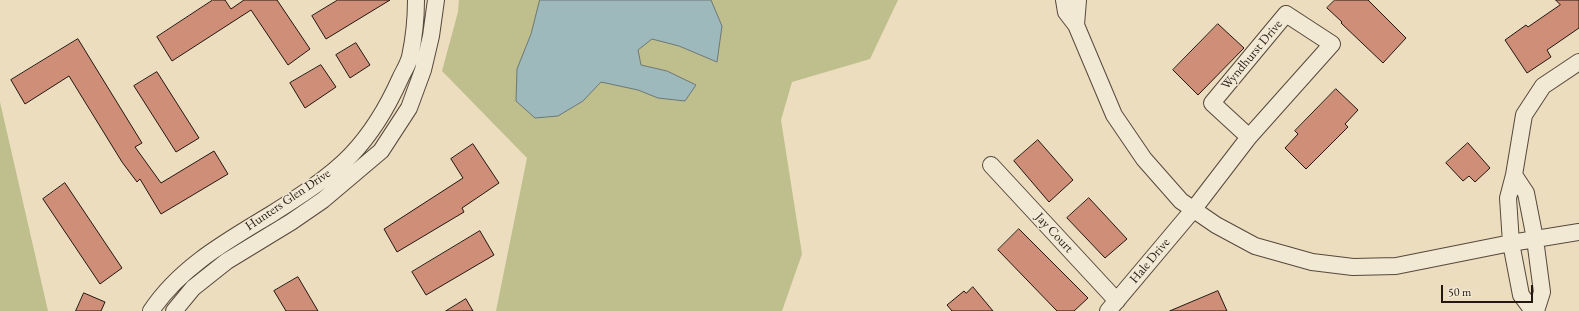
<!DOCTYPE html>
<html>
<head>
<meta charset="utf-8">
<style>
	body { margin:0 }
	#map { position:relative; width:1579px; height:311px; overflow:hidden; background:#ebddbe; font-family:"EB Garamond",serif }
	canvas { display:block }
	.scale { position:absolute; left:1441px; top:285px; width:92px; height:18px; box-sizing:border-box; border:2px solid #241610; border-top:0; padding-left:5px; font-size:12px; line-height:14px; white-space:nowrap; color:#241610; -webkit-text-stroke:3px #f2e9d5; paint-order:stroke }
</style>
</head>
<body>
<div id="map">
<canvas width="1579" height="311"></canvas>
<div class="scale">50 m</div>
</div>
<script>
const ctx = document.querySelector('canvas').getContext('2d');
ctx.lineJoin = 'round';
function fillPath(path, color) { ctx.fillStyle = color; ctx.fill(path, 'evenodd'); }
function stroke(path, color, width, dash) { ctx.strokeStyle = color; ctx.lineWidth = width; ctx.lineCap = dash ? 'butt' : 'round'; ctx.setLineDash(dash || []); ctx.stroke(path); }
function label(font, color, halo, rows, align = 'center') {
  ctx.font = font + ' "EB Garamond",serif'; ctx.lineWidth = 3; ctx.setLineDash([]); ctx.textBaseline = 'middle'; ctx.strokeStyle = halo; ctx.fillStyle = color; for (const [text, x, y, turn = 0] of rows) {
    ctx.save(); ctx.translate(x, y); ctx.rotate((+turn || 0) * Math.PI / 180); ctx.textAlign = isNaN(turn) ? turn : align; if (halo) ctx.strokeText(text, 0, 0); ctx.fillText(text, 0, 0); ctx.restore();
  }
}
fillPath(new Path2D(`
	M459,0H898L870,59L792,82L781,120L802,254L782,311H496L527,158L442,71L458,12Z
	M0,102L48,311H0Z`), '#bebf8c');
const water = new Path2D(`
	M540,0H711L722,26L717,62L679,46L652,39L638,50L641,65L667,71L696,85L685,101L658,98L638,90L601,82L583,101L558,116L535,118L516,101L517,69L531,34Z`);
fillPath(water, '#9db9bc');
stroke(water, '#6d7877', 1);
const building = new Path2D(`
	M213,0H225L231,9L244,0H277L310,49L288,65L251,10L172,61L157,37Z
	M338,0H390L326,39L312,16Z
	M1335,0H1368L1406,38L1383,63L1341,23L1342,22L1327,8Z
	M1556,0H1579V28L1547,50L1551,57L1527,73L1505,40L1526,25L1528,27L1560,5Z
	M1218,24L1244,48L1198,95L1173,70Z
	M78,39L142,143L135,147L161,183L214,151L228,174L161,214L140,179L137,182L122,162L69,76L25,104L11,80Z
	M356,43L370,65L350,78L336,55Z
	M321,65L336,87L305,108L290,83Z
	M157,72L199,138L176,152L134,86Z
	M1336,89L1358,110L1345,124L1348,127L1306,169L1285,148L1298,134L1295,131Z
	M1038,140L1073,180L1049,202L1014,161Z
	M1468,143L1490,168L1475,182L1469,176L1463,181L1446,163Z
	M473,144L499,183L462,208L464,212L397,252L384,229L463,178L451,159Z
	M65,183L122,268L100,284L43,199Z
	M1089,198L1127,239L1105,258L1067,218Z
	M1019,229L1088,298L1074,311H1057L998,250Z
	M480,231L494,255L426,295L412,272Z
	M298,277L318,311H286L274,291Z
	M973,287L993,311H952L947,305L964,291L966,293Z
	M1218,291L1227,311H1170Z
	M84,293L105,302L101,311H76Z
	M466,299L473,311H446Z`);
fillPath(building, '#cf8e77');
stroke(building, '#241610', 1);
const minor = new Path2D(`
	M1064,0L1066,12L1076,25L1114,115L1144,159L1181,201L1216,225L1255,246L1312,262L1353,267L1396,266L1511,243L1579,232
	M1286,14L1332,44L1249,137L1212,103Z
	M1076,25L1078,0
	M991,165L1117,301
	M1514,175L1524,115L1543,86L1579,62
	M151,311C180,267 227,241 270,215C297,198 329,178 351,155C373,132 387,108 400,79C403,72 408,65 410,57C414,38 416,19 416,0
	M174,311L193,288L227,261L291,222L323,200L381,151L409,108L423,70L431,36L436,0
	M1108,311L1193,210L1249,137
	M1533,311L1521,295L1511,243L1508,198L1514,175L1526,193L1535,239L1542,292L1536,311`);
stroke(minor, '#56483c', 18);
stroke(minor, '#f2e9d5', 16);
label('13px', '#241610', '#f2e9d5', [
	["Wyndhurst Drive",1252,55,-50],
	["Hunters Glen Drive",288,200,-34],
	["Jay Court",1054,233,47],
	["Hale Drive",1150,261,-50]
]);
</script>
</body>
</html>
